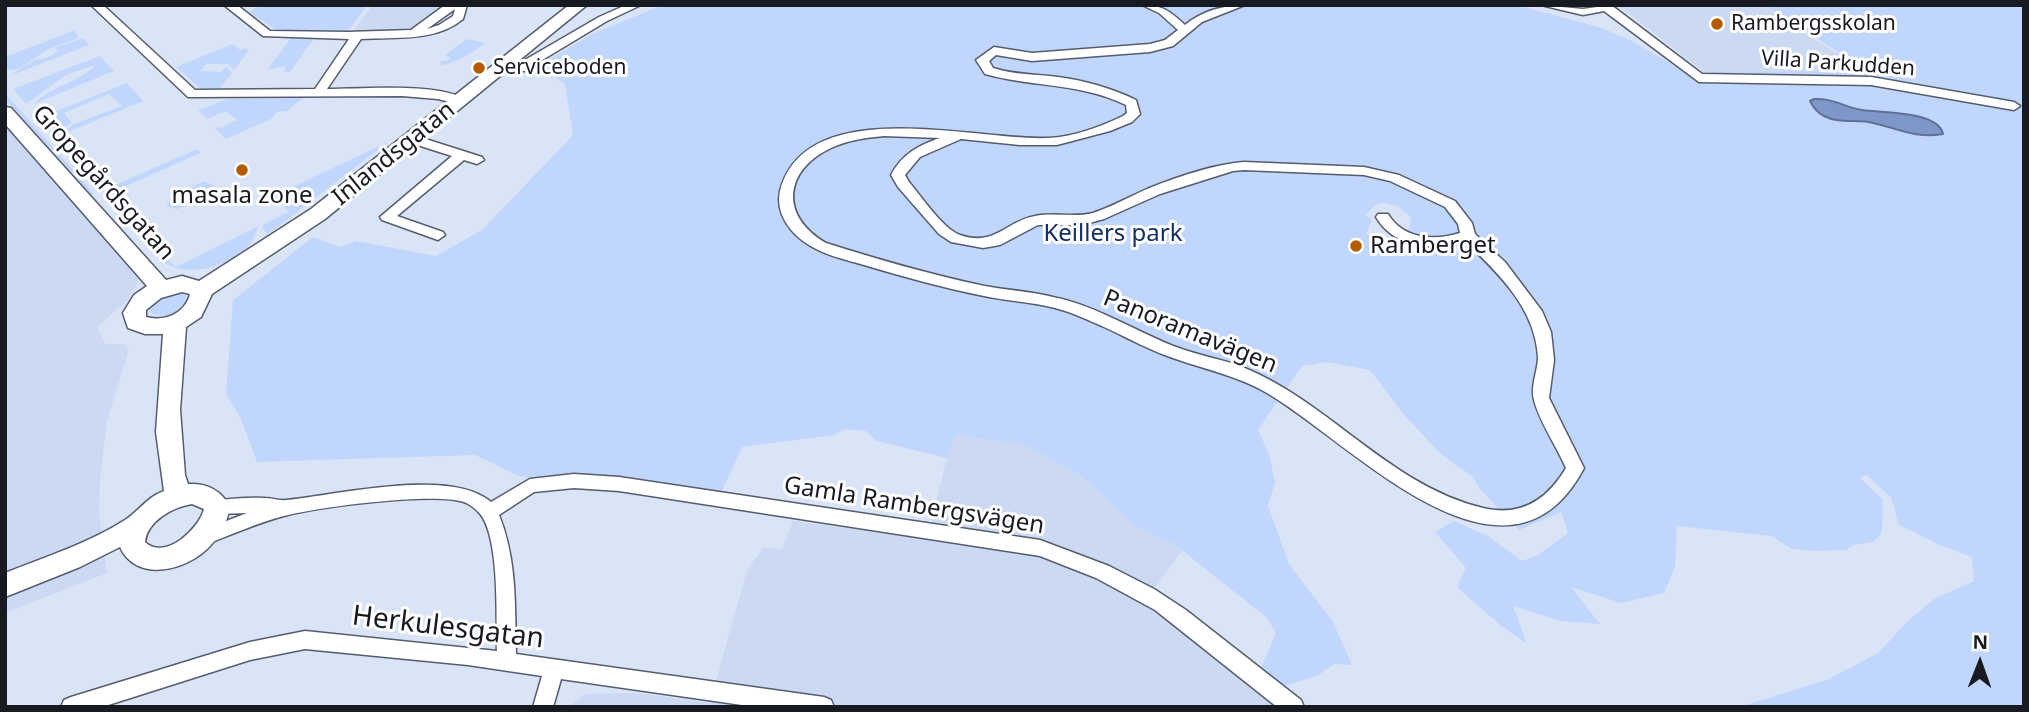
<!DOCTYPE html>
<html>
<head>
<meta charset="utf-8">
<style>
	body { margin:0 }
	#map { position:relative; width:2029px; height:712px; overflow:hidden; background:#dae4f7; font-family:"Noto Sans",sans-serif }
	canvas { display:block }
	.frame { position:absolute; inset:0; border:7px solid #171a21; pointer-events:none }
	.north { position:absolute; left:1945px; top:628px; width:70px; height:70px; -webkit-text-stroke:5px #fff; paint-order:stroke; rotate:1deg; font-size:19px; font-weight:700; line-height:28px; text-align:center; color:#171a21 }
	.north::after { content:''; display:block; margin:auto; width:24px; height:32px; background:#171a21; clip-path:polygon(50% 0,100% 100%,50% 72%,0 100%) }
</style>
</head>
<body>
<div id="map">
<canvas width="2029" height="712"></canvas>
<div class="frame"></div>
<div class="north">N</div>
</div>
<script>
const ctx = document.querySelector('canvas').getContext('2d');
ctx.lineJoin = 'round';
function fillPath(path, color) { ctx.fillStyle = color; ctx.fill(path, 'evenodd'); }
function stroke(path, color, width, dash) { ctx.strokeStyle = color; ctx.lineWidth = width; ctx.lineCap = dash ? 'butt' : 'round'; ctx.setLineDash(dash || []); ctx.stroke(path); }
function label(font, color, halo, rows, align = 'center') {
  ctx.font = font + ' "Noto Sans",sans-serif'; ctx.lineWidth = 6; ctx.setLineDash([]); ctx.textBaseline = 'middle'; ctx.strokeStyle = halo; ctx.fillStyle = color; for (const [text, x, y, turn = 0] of rows) {
    ctx.save(); ctx.translate(x, y); ctx.rotate((+turn || 0) * Math.PI / 180); ctx.textAlign = isNaN(turn) ? turn : align; if (halo) ctx.strokeText(text, 0, 0); ctx.fillText(text, 0, 0); ctx.restore();
  }
}
fillPath(new Path2D(`
	M373,5H444L410,30L352,33Z
	M1618,5H1764L1820,43L1872,72H1704Z
	M5,119L140,278L127,301L97,327L105,344H124L129,349L107,421L100,480L99,512L107,573L5,613Z
	M956,435L1025,445L1078,474L1135,526L1174,544L1182,551L1154,589L1286,707H569L584,694L636,693L710,703L747,570L763,548L782,549L793,521L927,539L947,458Z`), '#ccd9f3');
fillPath(new Path2D(`
	M261,5H367L347,33L278,31L249,12Z
	M663,5H1517L1602,28L1632,41L1685,72H1870L1764,5H2024V707H1739L1827,680L1878,653L1910,619L1934,599L1974,581L1972,557L1942,546L1899,525L1891,498L1867,475L1860,478L1883,500L1882,532L1874,542L1853,545L1846,550L1816,551L1792,549L1771,536L1677,526L1675,567L1664,593L1621,603L1571,587L1600,624L1561,621L1513,606L1527,644L1499,624L1457,587L1466,568L1435,532L1454,521L1488,536L1522,561L1538,555L1568,533L1561,512L1519,530L1480,489L1472,476L1442,455L1404,415L1370,370L1327,362L1302,366L1258,430L1269,454L1275,482L1268,506L1289,564L1333,622L1352,665L1334,664L1317,676L1283,686L1261,668L1276,633L1266,617L1174,544L1135,526L1078,474L1025,445L956,435L947,458L877,441L866,431L845,429L834,435L742,447L721,493L565,476L521,477L475,455L257,462L241,419L226,394L233,300L313,237L340,247L356,241L436,256L482,230L573,135L565,84L553,76L526,73L592,34ZM1814,99C1832,98 1841,106 1858,109C1884,115 1910,113 1936,122L1923,137L1868,123L1823,116L1810,101ZM1383,203L1397,206L1411,217L1405,246L1366,234L1372,220L1365,215L1377,204Z
	M75,30L78,38L46,50L21,68L11,70L5,67V57Z
	M83,38L89,45L7,77L35,60L47,58L58,51L55,48Z
	M291,38H314L290,72H283L286,66L267,70Z
	M467,39L485,43C474,52 454,64 440,65L441,61H448L450,57L444,56Z
	M233,44L240,50L246,48L249,50L234,70L228,64H206L200,71L221,72L226,67L232,73L220,88H200L176,67Z
	M100,56L114,71L34,104C52,85 77,84 97,64L66,75L26,104L13,89Z
	M127,83L143,101L56,137L74,124L122,106L109,94L64,113L72,123L52,134L39,118Z
	M5,93L94,194L89,196L81,188L5,99Z
	M303,98L287,111L276,112L273,118L226,139L214,127L221,128L237,120L226,111L207,119L198,110L228,99Z
	M388,142L275,229L268,234L262,228L264,224L289,212L273,196Z
	M197,149L200,153L106,195L102,191Z
	M204,181L219,188L186,206L177,209L166,206L177,194Z
	M259,226C256,231 253,242 249,245C228,267 189,279 162,261L167,259L176,267Z
	M178,293L185,295L187,300C180,313 164,321 150,312V308L158,299Z`), '#c1d6fc');
const water = new Path2D(`
	M1814,99C1833,98 1844,107 1862,110C1882,113 1938,111 1943,134C1912,139 1896,127 1868,122C1854,120 1837,123 1824,116C1818,113 1813,107 1810,101Z`);
fillPath(water, '#7e97c8');
stroke(water, '#5f7296', 2);
const street = new Path2D(`
	M91,5H103L195,90L315,89L349,39L263,36L224,5H237L270,31L348,32L411,30L445,5H467L463,19C435,42 396,37 361,39L327,89C359,89 444,82 467,101L461,105L438,99L402,96L188,97ZM455,9L453,16L439,25L427,29Z
	M626,5H641L607,21L524,71L503,70L497,66L503,62L518,64L599,17Z
	M1142,5C1162,5 1170,11 1185,25C1202,11 1224,5 1245,5L1202,22L1173,46L1150,52L1032,61L996,55L989,61L993,68C1015,75 1036,74 1058,77C1083,80 1114,89 1136,100L1140,114L1132,122L1110,131L1057,145H1020L961,139L920,157L905,175L909,182C921,196 943,229 960,235C995,247 1006,221 1035,216C1054,212 1074,218 1093,213C1111,207 1129,197 1147,189C1174,178 1215,164 1244,162L1364,167L1399,175L1455,201L1472,223L1475,234L1505,262L1542,311L1551,332L1554,360L1549,398L1584,468C1507,614 1350,441 1267,393C1238,376 1207,370 1176,359C1151,351 1128,338 1104,327C1088,320 1072,312 1055,308C1032,302 1008,301 984,296C944,288 904,277 864,265C846,260 825,255 809,245C791,234 775,214 780,191C806,92 977,141 1048,138C1073,137 1100,127 1123,116L1127,113L1126,105C1082,83 1031,87 985,74L976,60L994,47L1032,53L1150,44L1165,40L1178,30L1159,13ZM884,136L940,138C919,145 902,154 891,175L898,187L939,234L951,242L983,248L1000,245L1038,225H1082L1104,219L1160,194L1233,171L1244,170L1364,175L1390,181L1445,207L1458,224L1460,233C1434,241 1403,239 1388,214H1378L1376,217C1394,248 1433,251 1466,242C1499,274 1535,308 1538,357C1538,370 1530,387 1534,400C1539,421 1557,447 1566,468C1547,500 1521,517 1483,508C1391,486 1332,405 1247,369C1224,359 1199,356 1176,347C1135,331 1097,306 1053,297C1029,291 1004,290 980,285C928,274 877,259 826,243C779,216 784,170 831,148C848,140 865,138 884,136Z
	M1541,5L1583,9L1611,5L1702,74L1871,77L2014,102L2020,106L2014,110L1871,85L1699,82L1604,11L1583,15Z
	M413,135L482,157L484,160L477,164L464,160L397,216L443,232L445,235L438,240L382,220L380,217L452,156L408,142L406,139Z
	M574,474L619,477L1040,540L1109,566L1154,589L1186,610L1301,700L1304,707H1277L1155,610L1096,578L1040,556L619,491L574,488L534,492L499,515C517,559 515,607 516,654L824,697L831,700L834,707H756L561,679L553,707H533L542,676L468,665L305,649L250,660L102,707H61L64,700L71,697L250,642L305,631L497,651C496,618 500,541 481,515C477,510 470,504 464,502C433,492 318,507 284,516C257,523 231,535 204,545L198,542L195,537L198,532L247,513L217,514L211,512L208,507L211,502L217,500C233,499 249,497 265,498C272,498 279,501 286,500C337,495 451,467 491,502L530,479Z`);
const secondary = new Path2D(`
	M569,5H587L325,219L212,294L201,317L186,327L180,410L185,475L188,484C207,483 221,490 230,507C227,522 221,535 210,546C188,570 137,584 120,547L80,567L5,597V573C45,557 89,543 125,520C139,511 147,497 164,491L156,432L163,334H145L128,328L123,313L134,295L147,286L5,124V107L11,108L166,280L182,276L199,281L311,209ZM182,292L190,294C185,314 164,322 146,317V310L161,298ZM192,504L204,509C199,529 165,561 145,542C147,521 173,507 192,504Z`);
stroke(street, '#555d6d', 3);
stroke(secondary, '#555d6d', 3);
fillPath(street, '#fff');
fillPath(secondary, '#fff');
for (const [x, y, r, color] of [
	[1717,24,7,"#b65a00"],
	[479,68,7,"#b65a00"],
	[242,170,7,"#b65a00"],
	[1356,246,7,"#b65a00"]
]) { const dot = new Path2D(); dot.arc(x, y, r, 0, 2 * Math.PI); ctx.fillStyle = color; ctx.fill(dot); stroke(dot, '#fff', 2.5); }
label('21px', '#171a21', '#fff', [
	["Rambergsskolan",1731,24],
	["Serviceboden",493,68]
], 'left');
label('21px', '#171a21', '#fff', [
	["Villa Parkudden",1838,64,4]
]);
label('24px', '#171a21', '#fff', [
	["Inlandsgatan",394,154,-39],
	["Gropegårdsgatan",103,183,48],
	["Panoramavägen",1190,332,22],
	["Gamla Rambergsvägen",914,506,9]
]);
label('24px', '#171a21', '#fff', [
	["masala zone",242,196],
	["Ramberget",1370,246,"left"]
]);
label('24px', '#142e69', '#fff', [
	["Keillers park",1113,234]
]);
label('28px', '#171a21', '#fff', [
	["Herkulesgatan",448,628,7]
]);
</script>
</body>
</html>
